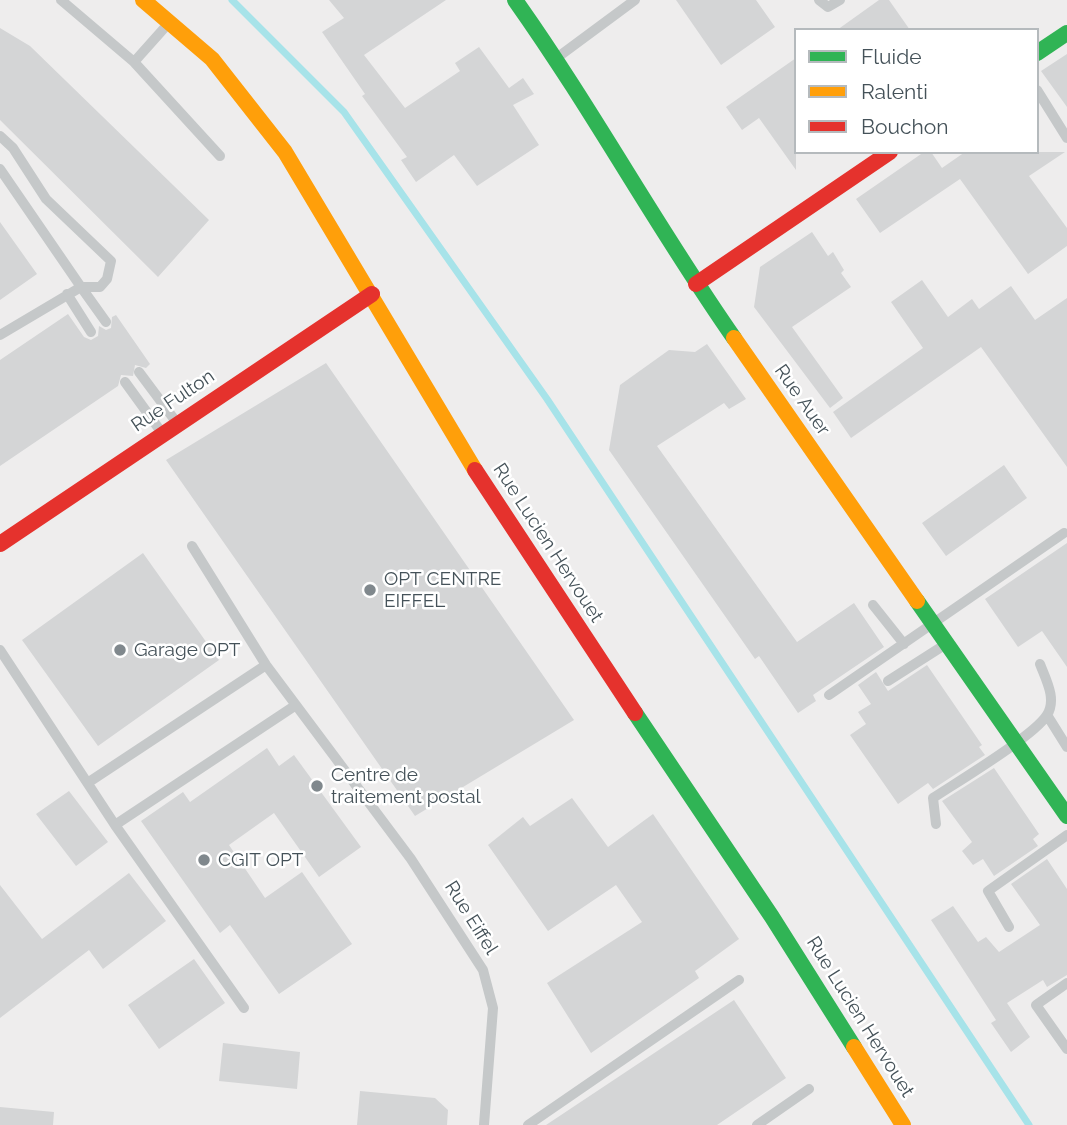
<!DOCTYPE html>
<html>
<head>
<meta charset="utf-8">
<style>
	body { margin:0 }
	#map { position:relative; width:1067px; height:1125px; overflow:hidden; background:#eeeded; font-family:Raleway,sans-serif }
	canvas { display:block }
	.legend { position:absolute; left:794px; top:28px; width:245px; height:126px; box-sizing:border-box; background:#fff; border:2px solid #b5babd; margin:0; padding:9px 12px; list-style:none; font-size:21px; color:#455259 }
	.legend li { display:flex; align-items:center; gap:14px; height:35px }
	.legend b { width:35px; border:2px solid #b5babd }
</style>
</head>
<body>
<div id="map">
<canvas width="1067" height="1125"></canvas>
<ul class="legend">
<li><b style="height:9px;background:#30b455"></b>Fluide</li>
<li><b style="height:9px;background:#ff9f0a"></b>Ralenti</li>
<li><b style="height:9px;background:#e5322d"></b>Bouchon</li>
</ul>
</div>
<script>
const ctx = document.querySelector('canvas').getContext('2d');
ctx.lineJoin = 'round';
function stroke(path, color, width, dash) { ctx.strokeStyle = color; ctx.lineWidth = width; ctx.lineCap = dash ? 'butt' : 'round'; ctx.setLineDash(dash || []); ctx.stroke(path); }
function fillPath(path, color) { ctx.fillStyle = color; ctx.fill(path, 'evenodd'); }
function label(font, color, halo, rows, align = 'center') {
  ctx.font = font + ' Raleway,sans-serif'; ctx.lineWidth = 5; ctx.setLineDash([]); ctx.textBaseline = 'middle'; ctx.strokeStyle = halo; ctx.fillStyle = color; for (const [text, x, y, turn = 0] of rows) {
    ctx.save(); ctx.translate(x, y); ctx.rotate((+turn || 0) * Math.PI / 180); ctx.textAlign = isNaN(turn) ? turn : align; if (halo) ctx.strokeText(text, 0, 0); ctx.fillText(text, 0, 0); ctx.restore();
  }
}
stroke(new Path2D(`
	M232,0L344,112L547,399L1029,1125`), '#a7e3e9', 7);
fillPath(new Path2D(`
	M329,0H446L364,55L405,108L460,71L455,63L479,47L509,88L523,78L534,94L513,105L539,145L477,186L454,155L416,182L401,160L407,157L362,96L365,94L322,32L344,18Z
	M676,0H756L775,27L721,65Z
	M879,0H889L910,30H837Z
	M0,28L30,46L209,220L158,277L0,120Z
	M1067,54V107L1041,71Z
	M796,58V170L759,118L742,130L726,107Z
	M924,152H931L942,168L965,152H1065L1029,176L1067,228V246L1028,274L960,179L880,233L856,199Z
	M0,222L37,274L0,300Z
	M812,232L828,256L833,252L844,270L841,273L851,287L792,327L843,398L830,408L754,307L760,267Z
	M922,280L948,317L972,299L979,309L1011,286L1035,320L1067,298V467L981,347L851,438L833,412L923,348L891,302Z
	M68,314L84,337L91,340L98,336L99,326L106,330L111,328L112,317L116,315L150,364L146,368L135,365L133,376L121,375L118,386L0,466V360Z
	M707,344L746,399L729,409L724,403L657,446L797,642L854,603L884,647L813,695L816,701L798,713L759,656L755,659L609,450L620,385L669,350L695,352Z
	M326,363L574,720L415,816L166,460Z
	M1004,465L1027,498L946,556L922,523Z
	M1067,543V667L1042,631L1018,647L985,599Z
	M143,553L219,660L98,746L22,640Z
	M927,665L982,745L979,747L985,755L933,789L928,783L898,804L850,735L866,724L858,712L871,704L858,685L876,672L888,691Z
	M267,748L279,766L294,755L361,847L319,877L274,813L229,845L265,898L302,872L352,944L279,994L230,925L220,933L141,821L183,792L190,802Z
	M994,768L1039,834L1033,839L1038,846L994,876L983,859L973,865L962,851L972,842L942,801Z
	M69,791L108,842L76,866L36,814Z
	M572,798L608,847L653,814L739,939L695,971L699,978L591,1053L547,983L642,922L616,885L548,931L488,845L523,817L530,826Z
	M1047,859L1067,889V975L1047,987L1043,980L1007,1003L1030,1037L1011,1052L991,1023L996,1020L931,920L953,906L978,942L986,937L999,952L1040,925L1011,884Z
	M129,873L166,921L103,969L89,950L0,1018V885L42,939Z
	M194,959L225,1003L159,1049L128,1005Z
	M734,1000L786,1078L717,1125H546Z
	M223,1043L300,1052L297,1089L219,1081Z
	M360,1091L435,1098L448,1110L447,1125H357Z
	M0,1107L54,1112L53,1125H0Z`), '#d4d5d6');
stroke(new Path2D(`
	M61,0L134,62L167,25
	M819,0L828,7L840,0
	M558,57L635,0
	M134,62L220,156
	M1037,90L1067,138
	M0,136L13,148L46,199L111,261L107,279L100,287H81
	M0,169L81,287L0,335
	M81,287L106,322
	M67,294L91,332
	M139,372L177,423
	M125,382L162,433
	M192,546L266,665L411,859L483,970L493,1008L484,1125
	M873,605L904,644
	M0,650L115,825L244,1008
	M888,681L946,644
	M829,695L1064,533
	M1047,715L1067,747
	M89,782L266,665
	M936,824L933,798C957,782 1034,736 1047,715C1057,699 1046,680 1040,664
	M115,825L296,705
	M1009,927L988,891L1067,835
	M1067,983L1036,1005L1067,1049
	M528,1125L739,980
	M757,1125L809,1089`), '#c5c8c9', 10);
stroke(new Path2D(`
	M515,0C593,110 657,228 734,338
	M1037,53L1067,33
	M917,601L1067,816
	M635,713L772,917L854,1047`), '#30b455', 16);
stroke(new Path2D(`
	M143,0L212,59L285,152L475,470
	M734,338L917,601
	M854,1047L903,1125`), '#ff9f0a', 16);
stroke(new Path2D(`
	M696,284L890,152
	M475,470L635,713
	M0,544L372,294`), '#e5322d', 16);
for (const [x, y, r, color] of [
	[370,590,7,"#80888d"],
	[120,650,7,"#80888d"],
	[317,786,7,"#80888d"],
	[204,860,7,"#80888d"]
]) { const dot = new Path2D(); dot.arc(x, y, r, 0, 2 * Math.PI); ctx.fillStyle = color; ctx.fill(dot); stroke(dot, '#fff', 2.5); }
label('19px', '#455259', '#fff', [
	["Rue Auer",802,400,55],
	["Rue Fulton",173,401,-34],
	["Rue Lucien Hervouet",548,543,57],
	["Rue Eiffel",471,918,58],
	["Rue Lucien Hervouet",860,1017,58]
]);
label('19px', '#455259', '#fff', [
	["OPT CENTRE",384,579],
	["EIFFEL",384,601],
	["Garage OPT",134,650],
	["Centre de",331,775],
	["traitement postal",331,797],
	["CGIT OPT",218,860]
], 'left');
</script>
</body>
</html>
